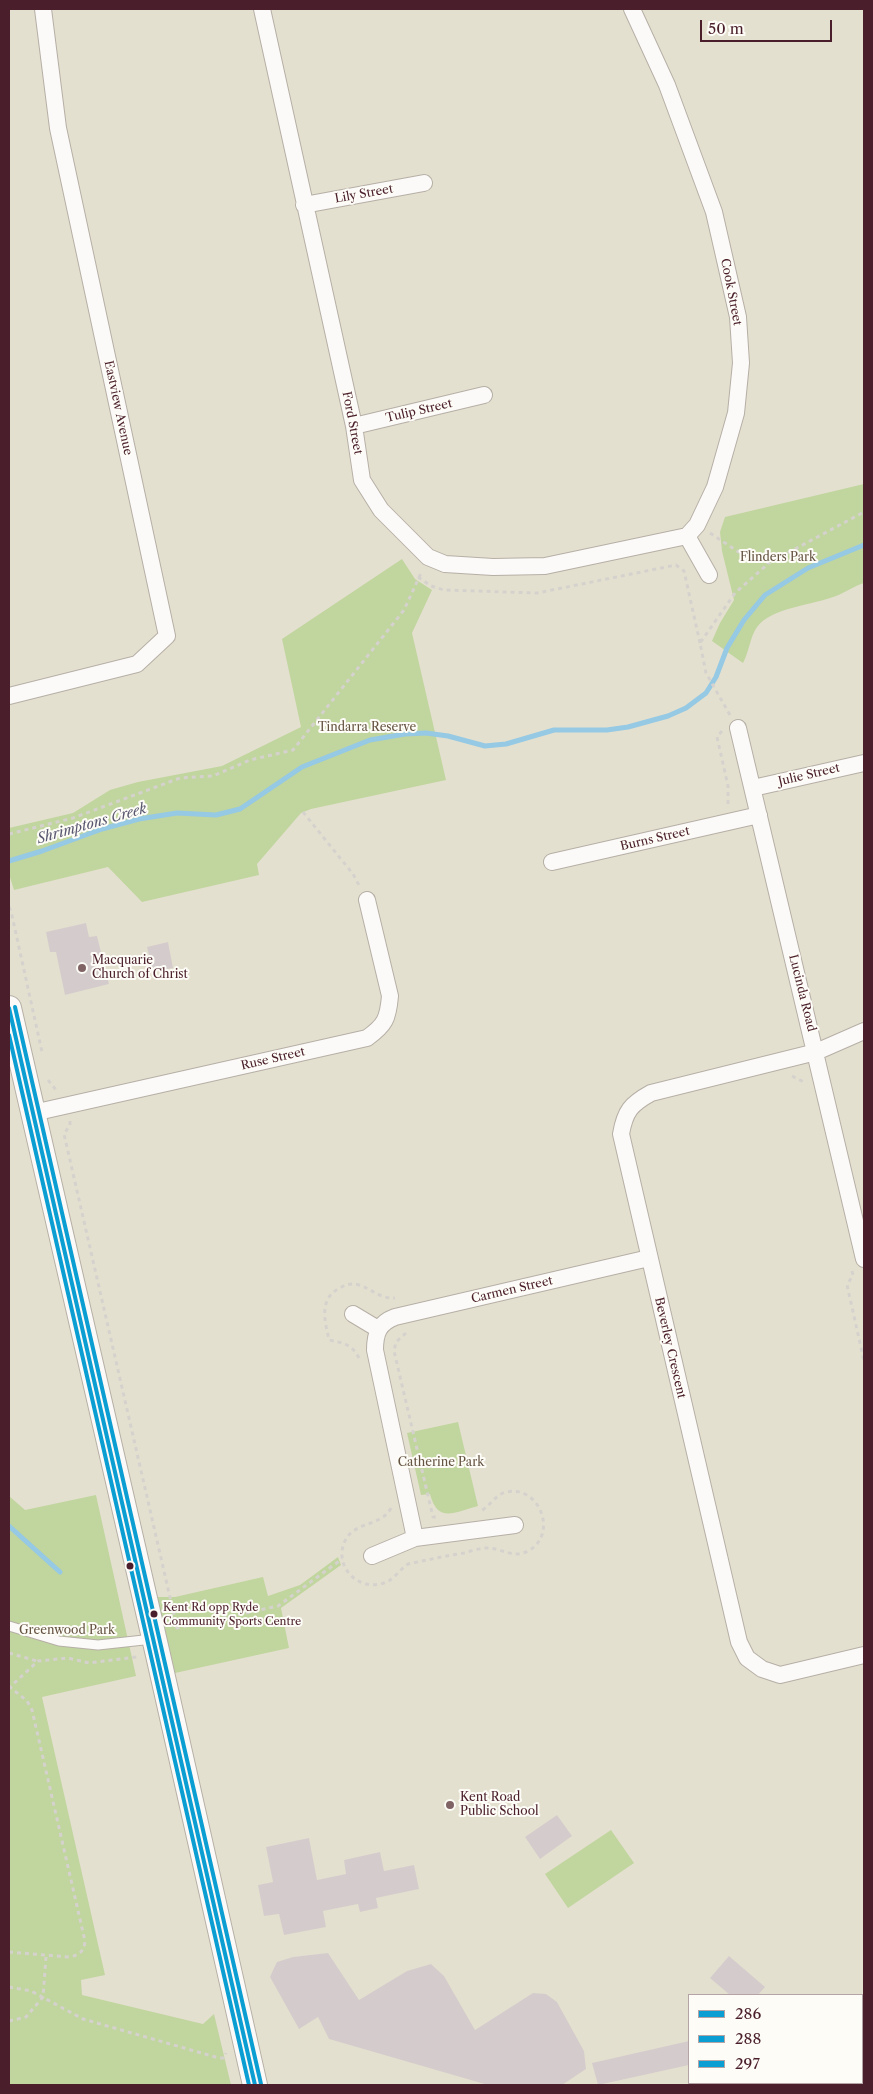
<!DOCTYPE html>
<html>
<head>
<meta charset="utf-8">
<style>
	body { margin:0 }
	#map { position:relative; width:873px; height:2094px; overflow:hidden; background:#e4e0cf; font-family:"Libre Caslon Text",serif }
	canvas { display:block }
	.frame { position:absolute; inset:0; border:10px solid #4a1f2b; pointer-events:none }
	.legend { position:absolute; left:688px; top:1994px; width:175px; height:90px; box-sizing:border-box; background:#fdfcf7; border:1px solid #b5a4a5; margin:0; padding:6px 9px; list-style:none; font-size:15px; color:#4a1f2b }
	.legend li { display:flex; align-items:center; gap:10px; height:25px }
	.legend b { width:25px; border:1px solid #b5a4a5 }
	.scale { position:absolute; left:700px; top:20px; width:132px; height:22px; box-sizing:border-box; border:2px solid #4a1f2b; border-top:0; padding-left:6px; font-size:15px; line-height:18px; white-space:nowrap; color:#4a1f2b; -webkit-text-stroke:4px #fdfcf7; paint-order:stroke }
</style>
</head>
<body>
<div id="map">
<canvas width="873" height="2094"></canvas>
<div class="frame"></div>
<ul class="legend">
<li><b style="height:6px;background:#0b9ed2"></b>286</li>
<li><b style="height:6px;background:#0b9ed2"></b>288</li>
<li><b style="height:6px;background:#0b9ed2"></b>297</li>
</ul>
<div class="scale">50 m</div>
</div>
<script>
const ctx = document.querySelector('canvas').getContext('2d');
ctx.lineJoin = 'round';
function fillPath(path, color) { ctx.fillStyle = color; ctx.fill(path, 'evenodd'); }
function stroke(path, color, width, dash) { ctx.strokeStyle = color; ctx.lineWidth = width; ctx.lineCap = dash ? 'butt' : 'round'; ctx.setLineDash(dash || []); ctx.stroke(path); }
function label(font, color, halo, rows, align = 'center') {
  ctx.font = font + ' "Libre Caslon Text",serif'; ctx.lineWidth = 4; ctx.setLineDash([]); ctx.textBaseline = 'middle'; ctx.strokeStyle = halo; ctx.fillStyle = color; for (const [text, x, y, turn = 0] of rows) {
    ctx.save(); ctx.translate(x, y); ctx.rotate((+turn || 0) * Math.PI / 180); ctx.textAlign = isNaN(turn) ? turn : align; if (halo) ctx.strokeText(text, 0, 0); ctx.fillText(text, 0, 0); ctx.restore();
  }
}
fillPath(new Path2D(`
	M864,484V583C854,586 846,592 836,596C814,605 772,607 757,627C750,637 749,652 743,663L712,641L720,623L734,600L722,551L720,532L725,517Z
	M402,559L415,579L432,590L412,633L446,780L311,809L301,813L257,864L259,875L142,902L108,867L14,890L9,874V828L73,813L110,790L138,782L222,766L301,727L282,639Z
	M458,1422L478,1506C454,1512 438,1524 430,1494L421,1495L407,1433Z
	M96,1495L136,1676L42,1697L105,1975L81,1980L82,1995L203,2024L214,2014L231,2085H9V1496L25,1510Z
	M338,1557L341,1565L281,1608L289,1648L175,1673L157,1597H175L263,1577L268,1596L300,1585Z
	M611,1830L634,1863L568,1908L545,1874Z`), '#c1d59f');
stroke(new Path2D(`
	M9,861L42,851L102,829L139,819L177,813L216,815L240,809L302,767L370,740L405,734L426,733L448,736L485,746L506,744L554,730H607L628,727L668,716L686,708L706,693L716,677L727,648L744,620L765,595L808,568L864,545
	M9,1526L60,1572`), '#95c9e4', 5);
fillPath(new Path2D(`
	M86,923L89,937L97,936L109,984L65,995L56,952H50L46,932Z
	M168,942L173,968L153,971L147,947Z
	M557,1815L572,1836L540,1859L525,1837Z
	M309,1838L317,1880L346,1874L344,1860L380,1852L384,1871L414,1865L419,1889L376,1898L378,1908L360,1912L358,1904L323,1911L326,1927L284,1935L279,1914L264,1916L258,1885L273,1882L266,1847Z
	M328,1953L359,2000L407,1971L431,1964L444,1976L475,2030L533,1993L546,1994L557,2002L584,2051L586,2069L562,2085H488L329,2039L318,2017L299,2029L270,1977L274,1968L277,1962L293,1957Z
	M729,1956L765,1987L758,1995H730L710,1978Z
	M689,2041V2065L598,2085L592,2063Z`), '#d4cccc');
const lane = new Path2D(`
	M9,1626L59,1641L98,1645L153,1639`);
const street = new Path2D(`
	M262,9L354,426L362,480L381,510L428,557L445,564L493,567L545,566L687,536
	M632,9L667,85L714,212L738,317L741,363L736,413L715,487L697,525L687,536
	M304,205L424,183
	M354,426L484,395
	M687,536L709,575
	M9,696L137,664L167,636L58,128L43,9
	M738,728L864,1259
	M753,788L864,763
	M552,862L759,815
	M864,1031L816,1052L651,1093C631,1104 625,1111 621,1134L739,1642L747,1658L762,1669L780,1675L864,1655
	M33,1113L367,1038C385,1025 388,1019 390,996L367,900
	M353,1314L378,1329
	M415,1538L375,1350C375,1333 379,1323 395,1317L649,1258
	M372,1556L415,1538L515,1525`);
const secondary = new Path2D(`
	M9,1008L158,1655L255,2085`);
stroke(lane, '#b6afa6', 11);
stroke(street, '#b6afa6', 18);
stroke(secondary, '#b6afa6', 26);
stroke(new Path2D(`
	M710,533L737,551L769,563L864,512
	M418,577L431,586L444,590L537,593L676,565L684,571L700,643
	M730,715L706,673L700,643L735,593L769,563
	M722,731L717,737L728,786V806
	M303,812L353,874L360,887
	M9,834L73,818L180,778L213,776L250,760L293,750L404,610L422,571
	M9,907L11,911L42,1052
	M792,1076L804,1082
	M48,1080L57,1091
	M70,1121V1125L64,1134L177,1628L278,1606L342,1559
	M852,1271L853,1275L847,1285L864,1361
	M406,1333L396,1342L394,1351L433,1517H436
	M359,1358C352,1344 343,1343 329,1340C325,1321 318,1299 340,1288C346,1284 352,1283 359,1285C372,1289 380,1299 395,1298
	M391,1508C381,1527 354,1521 345,1541C333,1566 358,1592 384,1583C394,1580 399,1570 408,1564C427,1560 445,1556 464,1553C471,1551 480,1548 487,1548C502,1548 513,1559 528,1551C560,1534 538,1481 503,1493C494,1497 488,1508 479,1512
	M9,1653L37,1661
	M9,1952L69,1957C79,1955 84,1952 85,1941L32,1710L27,1701L10,1687L38,1661L68,1658L89,1663L137,1657
	M9,1987L31,1991L83,2019L219,2058H224L226,2053
	M9,2021L26,2017L43,1997L46,1957`), '#d5d2ce', 3, [4, 4]);
stroke(lane, '#fbfaf8', 9);
stroke(street, '#fbfaf8', 16);
stroke(secondary, '#fbfaf8', 24);
stroke(new Path2D(`
	M9,1008L255,2085`), '#0b9ed2', 4);
stroke(new Path2D(`
	M9,1035L249,2085`), '#0b9ed2', 4);
stroke(new Path2D(`
	M15,1007L261,2084`), '#0b9ed2', 4);
for (const [x, y, r, color] of [
	[82,968,5,"#806364"],
	[130,1566,4.5,"#4a1f2b"],
	[154,1614,4.5,"#4a1f2b"],
	[450,1805,5,"#806364"]
]) { const dot = new Path2D(); dot.arc(x, y, r, 0, 2 * Math.PI); ctx.fillStyle = color; ctx.fill(dot); stroke(dot, '#fdfcf7', 2); }
label('11px', '#4a1f2b', '#fdfcf7', [
	["Kent Rd opp Ryde",163,1608],
	["Community Sports Centre",163,1622]
], 'left');
label('12px', '#4a1f2b', '#fdfcf7', [
	["Lily Street",364,194,-10],
	["Cook Street",731,292,79],
	["Eastview Avenue",118,408,78],
	["Tulip Street",419,411,-13],
	["Ford Street",352,423,79],
	["Julie Street",809,775,-13],
	["Burns Street",655,839,-13],
	["Lucinda Road",802,993,76],
	["Ruse Street",273,1059,-13],
	["Carmen Street",512,1290,-13],
	["Beverley Crescent",670,1348,77]
]);
label('12px', '#655342', '#fdfcf7', [
	["Flinders Park",778,558],
	["Tindarra Reserve",367,728],
	["Catherine Park",441,1463],
	["Greenwood Park",67,1631]
]);
label('12px', '#4a1f2b', '#fdfcf7', [
	["Macquarie",92,961],
	["Church of Christ",92,975],
	["Kent Road",460,1798],
	["Public School",460,1812]
], 'left');
label('italic 14px', '#58576f', '#fdfcf7', [
	["Shrimptons Creek",92,824,-16]
]);
</script>
</body>
</html>
